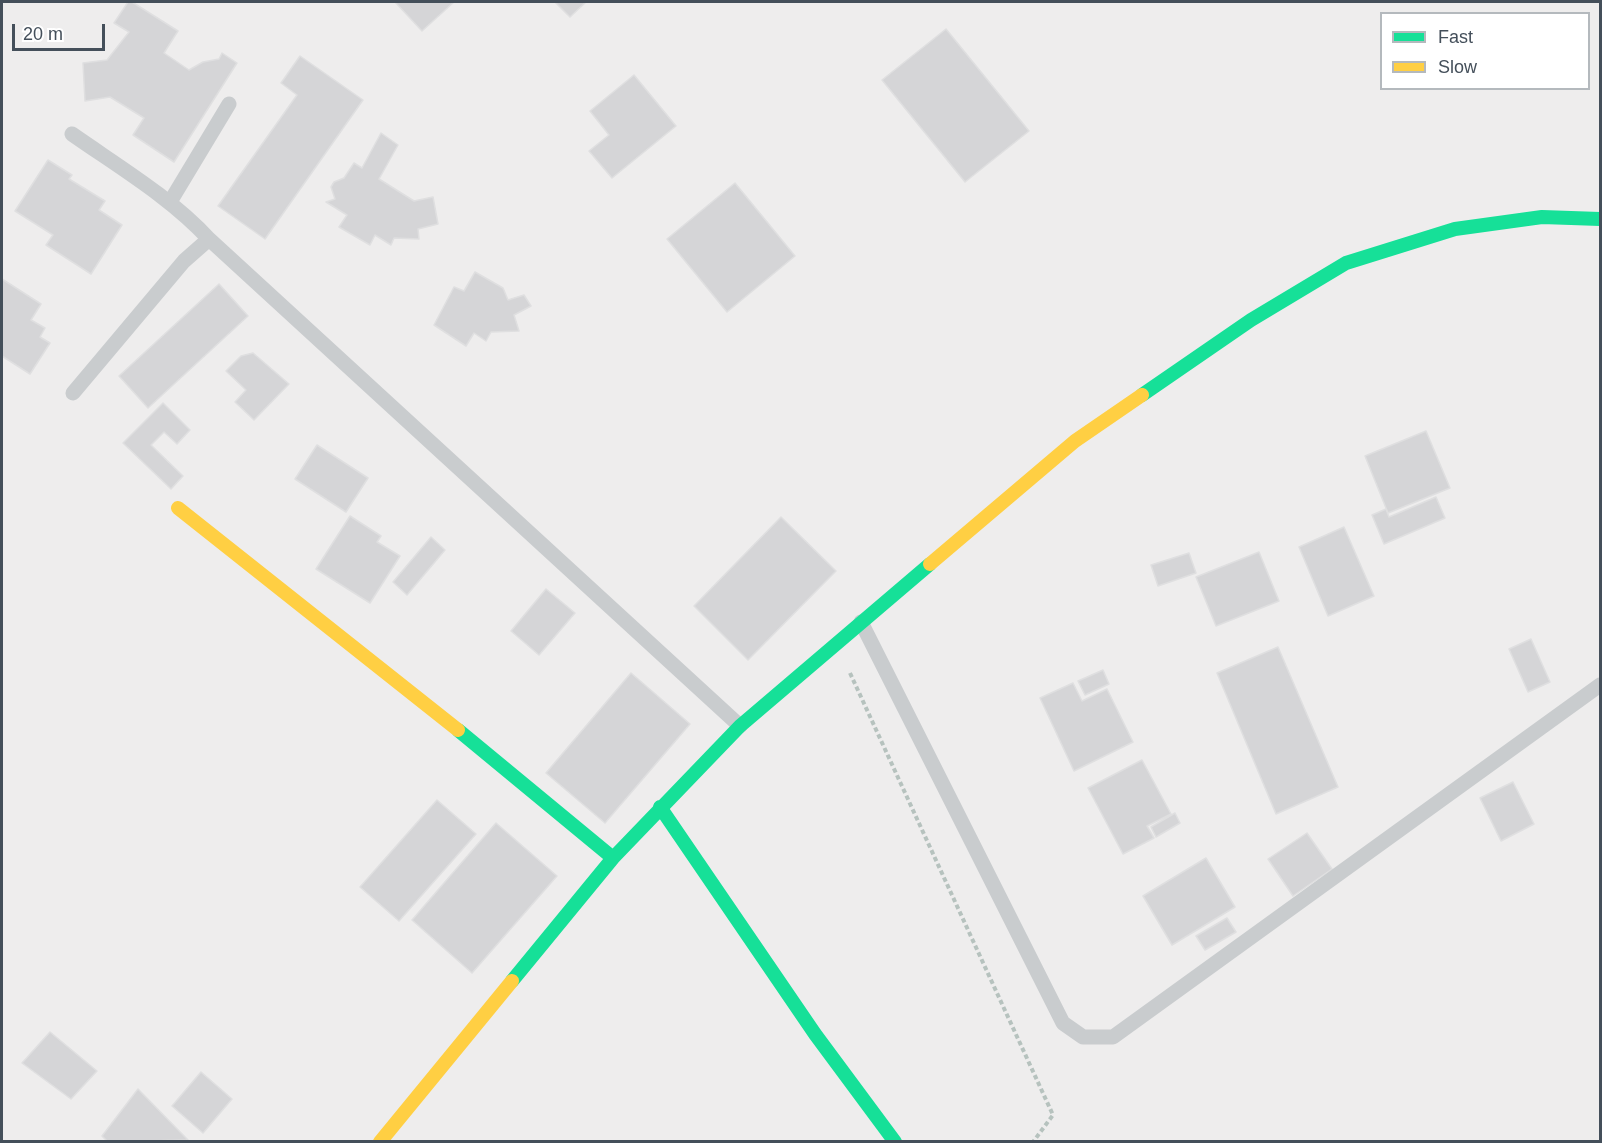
<!DOCTYPE html>
<html>
<head>
<meta charset="utf-8">
<style>
	body { margin:0 }
	#map { position:relative; width:1602px; height:1143px; overflow:hidden; background:#eeeded; font-family:Helvetica,sans-serif }
	canvas { display:block }
	.frame { position:absolute; inset:0; border:3px solid #444f5a; pointer-events:none }
	.legend { position:absolute; left:1380px; top:12px; width:210px; height:78px; box-sizing:border-box; background:#fff; border:2px solid #b4b9bd; margin:0; padding:8px 10px; list-style:none; font-size:18px; color:#444f5a }
	.legend li { display:flex; align-items:center; gap:12px; height:30px }
	.legend b { width:30px; border:2px solid #b4b9bd }
	.scale { position:absolute; left:12px; top:24px; width:93px; height:27px; box-sizing:border-box; border:3px solid #444f5a; border-top:0; padding-left:8px; font-size:18px; line-height:21px; white-space:nowrap; color:#444f5a; -webkit-text-stroke:4px #fff; paint-order:stroke }
</style>
</head>
<body>
<div id="map">
<canvas width="1602" height="1143"></canvas>
<div class="frame"></div>
<ul class="legend">
<li><b style="height:8px;background:#16e098"></b>Fast</li>
<li><b style="height:8px;background:#ffcf43"></b>Slow</li>
</ul>
<div class="scale">20 m</div>
</div>
<script>
const ctx = document.querySelector('canvas').getContext('2d');
ctx.lineJoin = 'round';
function fillPath(path, color) { ctx.fillStyle = color; ctx.fill(path, 'evenodd'); }
function stroke(path, color, width, dash) { ctx.strokeStyle = color; ctx.lineWidth = width; ctx.lineCap = dash ? 'butt' : 'round'; ctx.setLineDash(dash || []); ctx.stroke(path); }
const building = new Path2D(`
	M128,2H132L178,31L164,53L189,70L203,62L219,59L222,53L237,63L174,162L133,135L144,118L110,97L85,101L83,63L107,60L129,32L114,23Z
	M395,2H454L422,31Z
	M555,2H586L570,17Z
	M946,29L1029,131L965,182L882,80Z
	M300,56L363,100L265,239L218,206L297,95L281,83Z
	M634,75L676,126L612,178L589,151L609,135L590,111Z
	M381,133L398,145L379,179L414,201L433,197L438,224L418,229L419,239L394,238L391,245L375,235L370,245L339,227L347,215L326,202L335,199L331,187L334,182L344,178L354,163L362,168Z
	M48,160L72,175L69,179L105,201L99,210L122,225L91,274L46,245L53,235L15,211Z
	M735,183L795,256L727,312L667,239Z
	M475,272L503,288L508,300L524,295L531,306L514,315L519,331L491,332L486,341L474,333L466,346L434,325L454,287L464,291Z
	M2,279L41,304L31,320L45,328L40,337L50,343L30,374L2,356Z
	M219,284L248,316L148,408L119,376Z
	M253,353L289,384L254,420L235,402L246,390L226,371L241,356Z
	M163,403L190,430L177,444L164,432L151,445L183,476L171,489L123,443Z
	M1426,431L1450,488L1388,513L1365,456Z
	M317,445L368,478L346,512L295,479Z
	M1436,497L1445,518L1384,544L1372,515L1386,509L1389,517Z
	M350,516L381,536L377,542L400,556L370,603L316,569Z
	M781,517L836,571L748,660L694,606Z
	M1344,527L1374,596L1328,616L1299,547Z
	M431,537L445,550L407,595L393,582Z
	M1259,552L1279,601L1216,626L1196,577Z
	M1189,553L1196,573L1158,586L1151,565Z
	M546,589L575,613L539,655L511,631Z
	M1531,639L1550,682L1528,692L1509,649Z
	M1278,647L1338,787L1276,814L1217,673Z
	M1103,670L1109,684L1085,695L1078,681Z
	M631,673L690,724L605,823L546,773Z
	M1073,683L1082,701L1107,689L1133,742L1074,771L1040,698Z
	M1142,760L1171,814L1147,826L1154,838L1123,854L1088,788Z
	M1513,782L1534,824L1501,841L1480,798Z
	M437,800L476,834L399,921L360,887Z
	M1175,813L1180,823L1156,837L1151,827Z
	M496,823L557,876L472,973L412,920Z
	M1307,833L1332,869L1293,896L1268,859Z
	M1206,858L1235,907L1172,945L1143,896Z
	M1227,918L1236,932L1205,950L1196,936Z
	M50,1032L97,1071L71,1099L22,1063Z
	M201,1072L232,1099L203,1133L172,1106Z
	M138,1089L188,1140L108,1142L102,1136Z`);
fillPath(building, '#d5d5d7');
stroke(building, '#dfdfe0', 1.5);
stroke(new Path2D(`
	M850,673L1053,1115L1033,1142`), '#b6c2be', 4, [4.5, 3]);
stroke(new Path2D(`
	M72,134C119,167 170,197 209,239
	M170,202L229,104
	M73,393L184,261L209,239L740,726
	M861,622L1063,1023L1083,1037H1113L1600,685`), '#c9ccce', 15);
stroke(new Path2D(`
	M1142,395L1251,320L1346,263L1455,229L1542,217L1600,219
	M458,730L613,858
	M660,807L815,1034L895,1142
	M512,981L613,858L740,726L930,564`), '#16e098', 14);
stroke(new Path2D(`
	M178,508L458,730
	M930,564L1075,441L1142,395
	M380,1142L512,981`), '#ffcf43', 14);
</script>
</body>
</html>
